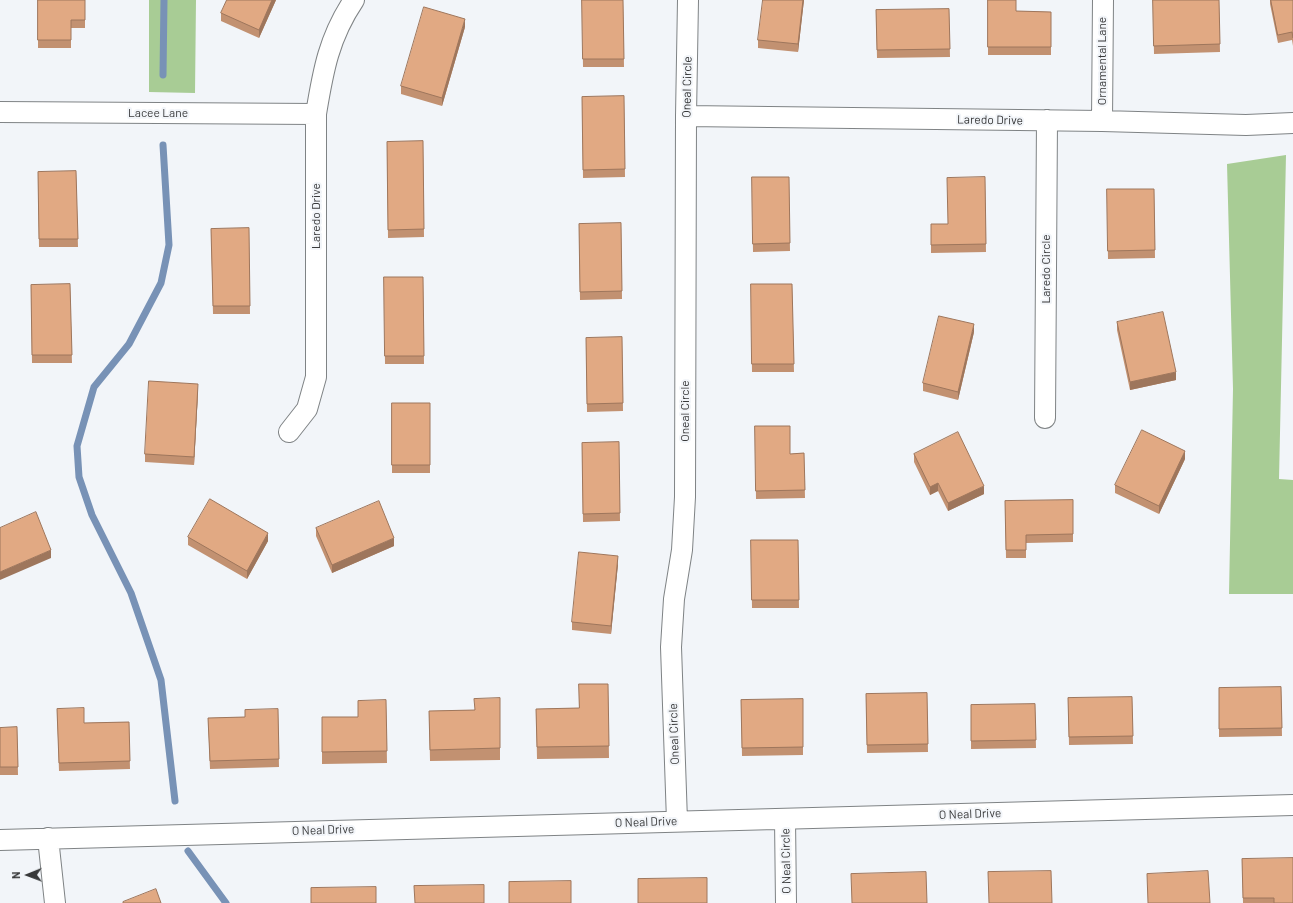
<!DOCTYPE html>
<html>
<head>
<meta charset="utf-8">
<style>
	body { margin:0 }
	#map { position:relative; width:1293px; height:903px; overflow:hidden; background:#f2f5f9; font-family:Barlow,sans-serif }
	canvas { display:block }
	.north { position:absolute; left:8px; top:855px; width:40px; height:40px; -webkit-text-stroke:3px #f2f5f9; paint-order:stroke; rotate:269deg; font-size:11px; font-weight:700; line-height:16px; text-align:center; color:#38393a }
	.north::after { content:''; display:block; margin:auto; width:14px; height:18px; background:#38393a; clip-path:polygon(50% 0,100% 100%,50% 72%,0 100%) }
</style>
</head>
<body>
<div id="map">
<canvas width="1293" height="903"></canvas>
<div class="north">N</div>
</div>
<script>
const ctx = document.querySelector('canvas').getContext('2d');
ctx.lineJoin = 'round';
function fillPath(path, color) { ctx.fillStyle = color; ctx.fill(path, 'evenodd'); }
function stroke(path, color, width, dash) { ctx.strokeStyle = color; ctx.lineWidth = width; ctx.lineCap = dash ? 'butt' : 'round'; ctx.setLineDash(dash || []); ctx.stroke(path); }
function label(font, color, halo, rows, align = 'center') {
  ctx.font = font + ' Barlow,sans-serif'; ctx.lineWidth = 4; ctx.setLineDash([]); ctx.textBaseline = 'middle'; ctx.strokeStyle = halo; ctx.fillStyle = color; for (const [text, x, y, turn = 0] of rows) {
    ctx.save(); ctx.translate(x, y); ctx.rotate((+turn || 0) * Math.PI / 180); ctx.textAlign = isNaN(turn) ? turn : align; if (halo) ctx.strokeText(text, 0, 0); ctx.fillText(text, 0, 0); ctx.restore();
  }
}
fillPath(new Path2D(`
	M149,0H196L195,93L149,92Z
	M1286,155L1279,479L1293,480V594H1229L1233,389L1227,164Z`), '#a8cc95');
stroke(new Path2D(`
	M163,75L164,0
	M163,145L169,245L161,283L129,344L94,387L77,446L79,477L92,515L131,593L161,680L175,801
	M188,851L226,903`), '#7892b6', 7);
const minor = new Path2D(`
	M0,112L316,114
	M686,116L1102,121L1246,125L1293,123
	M1102,121L1103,0
	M1045,418L1047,120
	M289,432L307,409L316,377V114C323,71 329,37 354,0
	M785,819L786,903
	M677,821L671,647L674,599L682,550L685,497L686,116L688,0
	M48,838L55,903
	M0,840L1293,805`);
stroke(minor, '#7f8385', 22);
stroke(minor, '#fff', 20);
fillPath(new Path2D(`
	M38,0H85V28H71V48H38Z
	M227,0H276L259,38L221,21V13Z
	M582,0H623L624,67H583Z
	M804,0L798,52L758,48V40Z
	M988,0L1016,11L1051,12V55H988Z
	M1153,0H1219L1220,52L1154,54Z
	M1270,0H1293V46L1292,40L1278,43L1270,4Z
	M949,9L950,57L877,58L876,10Z
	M465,27L442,106L401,94V86Z
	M624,96L625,177L583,178L582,97Z
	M423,141L424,237L388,238L387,142Z
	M76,171L78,247H39L38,172Z
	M752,177H789L790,251L753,252Z
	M985,177L986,252L931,253V224H948Z
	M1107,189H1154L1155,258L1108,259Z
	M621,223L622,299L580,300L579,224Z
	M249,228L250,314H213L211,229Z
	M384,277H423L424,364H385Z
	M70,284L72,363H32L31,285Z
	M751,284H792L794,372H752Z
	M1117,322L1176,380L1130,390L1117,330Z
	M974,332L958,400L923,391V383Z
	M622,337L623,411L587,412L586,338Z
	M198,392L194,465L145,462V454Z
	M392,403H430V473H392Z
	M755,426L790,454L804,453L805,498L756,499Z
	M619,442L620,521L583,522L582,443Z
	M914,454L984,494L948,511L938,491L930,495L914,462Z
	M1185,459L1159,514L1115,493V485Z
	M1073,500V542L1026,543V558H1006L1005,501Z
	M316,528L394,546L332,573L316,536Z
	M188,537L268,541L247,579L188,545Z
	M751,540H798L799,608H752Z
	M618,564L611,634L572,630V622Z
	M608,684L609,758L537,759L536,709L579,708Z
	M1281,687L1282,736L1219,737V688Z
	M927,693L928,752L867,753L866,694Z
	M1132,697L1133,744L1069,745L1068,698Z
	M500,698V760L430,761L429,711L474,710Z
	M803,699V755L742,756L741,700Z
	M386,700L387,763L322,764V717H358Z
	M1035,704L1036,748L971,749V705Z
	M57,709L84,723L129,722L130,769L59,771Z
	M278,709L279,767L210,769L208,718L245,717Z
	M17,727L18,775H0V728Z
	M1242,859L1293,903H1243Z`), '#c29171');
fillPath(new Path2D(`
	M272,0H276L259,38V30Z
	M803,0H804L798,52V44Z
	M465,19V27L442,106V98Z
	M974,324V332L958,400V392Z
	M1176,372V380L1130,390V382Z
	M198,384V392L194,465V457Z
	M1185,451V459L1159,514V506Z
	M938,483V491L930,495V487Z
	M984,486V494L948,511V503Z
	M268,533V541L247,579V571Z
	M394,538V546L332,573V565Z
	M51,550V558L0,580V572Z
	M618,556V564L611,634V626Z`), '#9e765c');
const building = new Path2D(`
	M38,0H85V20H71V40H38Z
	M227,0H272L259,30L221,13Z
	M582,0H623L624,59H583Z
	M763,0H803L798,44L758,40Z
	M988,0H1016V11L1051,12V47H988Z
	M1153,0H1219L1220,44L1154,46Z
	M1271,0H1293V38L1292,32L1278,35Z
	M424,7L465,19L442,98L401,86Z
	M949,9L950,49L877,50L876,10Z
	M624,96L625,169L583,170L582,97Z
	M423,141L424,229L388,230L387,142Z
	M76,171L78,239H39L38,172Z
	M752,177H789L790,243L753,244Z
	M985,177L986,244L931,245V224H948L947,178Z
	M1107,189H1154L1155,250L1108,251Z
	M621,223L622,291L580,292L579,224Z
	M249,228L250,306H213L211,229Z
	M384,277H423L424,356H385Z
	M70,284L72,355H32L31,285Z
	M751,284H792L794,364H752Z
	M1163,312L1176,372L1130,382L1117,322Z
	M939,316L974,324L958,392L923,383Z
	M622,337L623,403L587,404L586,338Z
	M149,381L198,384L194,457L145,454Z
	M392,403H430V465H392Z
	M755,426H790V454L804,453L805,490L756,491Z
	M1142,430L1185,451L1159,506L1115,485Z
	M958,432L984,486L948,503L938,483L930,487L914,454Z
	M619,442L620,513L583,514L582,443Z
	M210,499L268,533L247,571L188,537Z
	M1073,500V534L1026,535V550H1006L1005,501Z
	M379,501L394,538L332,565L316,528Z
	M36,512L51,550L0,572V528Z
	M751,540H798L799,600H752Z
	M579,552L618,556L611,626L572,622Z
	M579,684H608L609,746L537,747L536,709L579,708Z
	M1281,687L1282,728L1219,729V688Z
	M927,693L928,744L867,745L866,694Z
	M1132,697L1133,736L1069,737L1068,698Z
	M500,698V748L430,750L429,711L475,710L474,699Z
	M803,699V747L742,748L741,700Z
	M386,700L387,751L322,752V717H358V701Z
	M1035,704L1036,740L971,741V705Z
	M84,708V723L129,722L130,761L59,763L57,709Z
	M278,709L279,759L210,761L208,718L245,717V710Z
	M17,727L18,767H0V728Z
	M1293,858V903H1274V898H1243L1242,859Z
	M1051,871L1052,903H989L988,872Z
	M1208,871L1210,903H1148L1147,874Z
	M926,872L927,903H852L851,874Z
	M707,878V903H638V879Z
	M571,881V903H509V882Z
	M484,885V903H415L414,886Z
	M376,887V903H311V888Z
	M156,889L161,903H123V902Z`);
fillPath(building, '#e1a983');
stroke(building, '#9e765c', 1);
label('12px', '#38393a', '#f2f5f9', [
	["Ornamental Lane",1102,61,-90],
	["Oneal Circle",687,87,-89],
	["Lacee Lane",158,113],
	["Laredo Drive",990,120,1],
	["Laredo Drive",316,216,-90],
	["Laredo Circle",1046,269,-90],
	["Oneal Circle",685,411,-90],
	["Oneal Circle",674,734,-92],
	["O Neal Drive",970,814,-2],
	["O Neal Drive",646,822,-2],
	["O Neal Drive",323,830,-2],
	["O Neal Circle",786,861,-91]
]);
</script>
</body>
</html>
